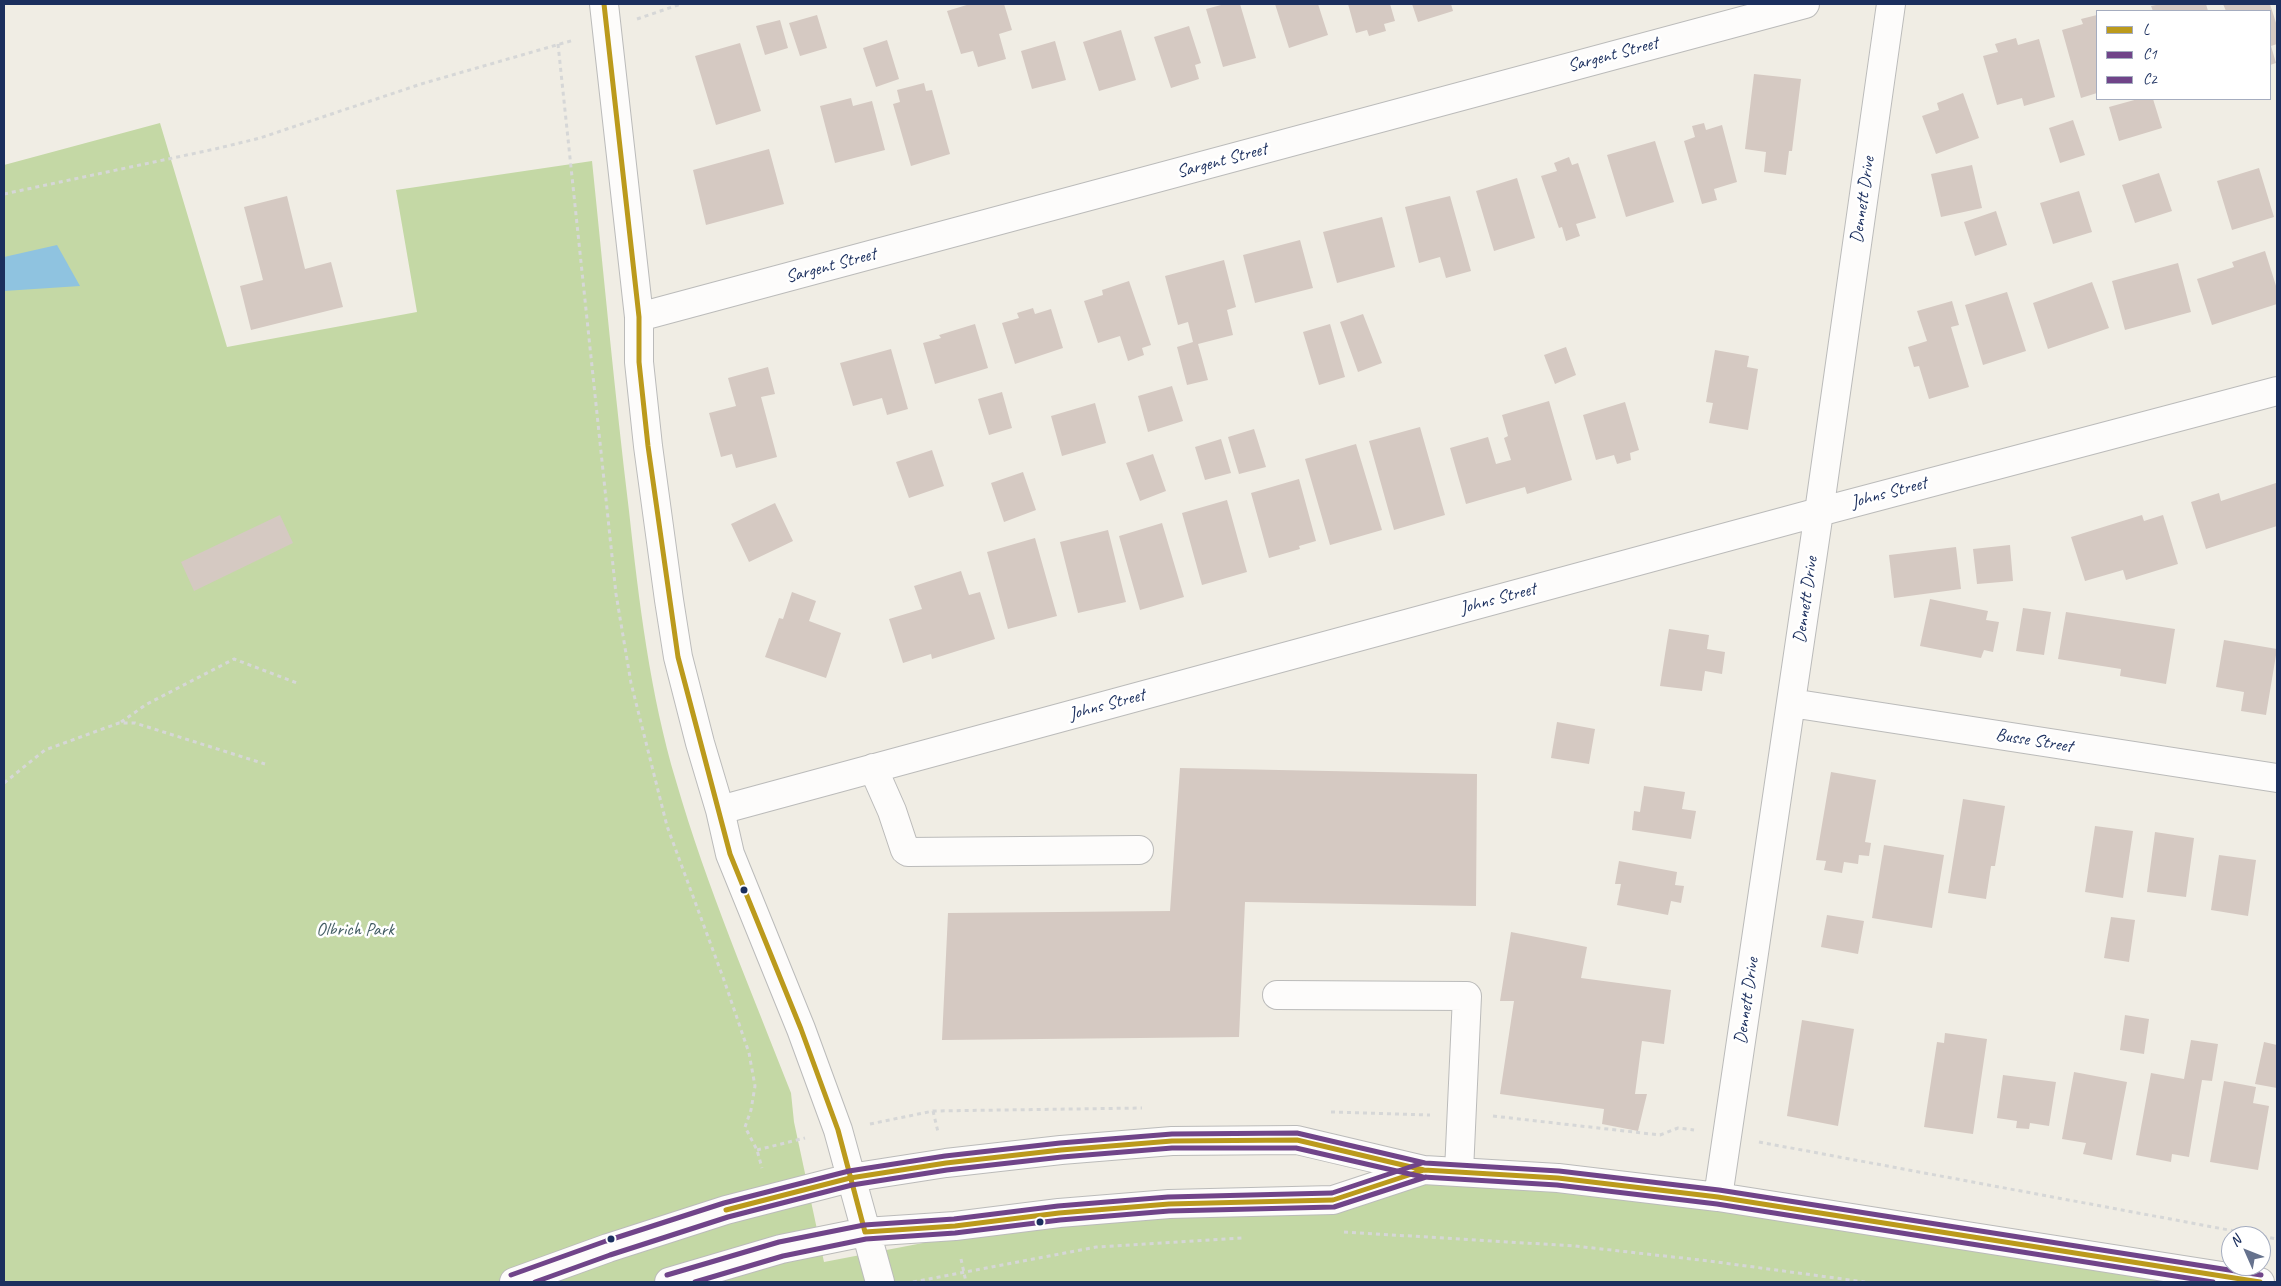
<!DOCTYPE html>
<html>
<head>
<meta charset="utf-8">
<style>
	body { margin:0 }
	#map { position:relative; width:2281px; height:1286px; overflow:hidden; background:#f0ede4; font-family:Caveat,sans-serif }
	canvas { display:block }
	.frame { position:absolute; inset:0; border:5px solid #1b2f5e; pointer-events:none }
	.legend { position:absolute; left:2096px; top:10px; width:175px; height:90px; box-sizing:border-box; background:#fff; border:1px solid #a4acbf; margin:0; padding:6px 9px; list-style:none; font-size:15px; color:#1b2f5e }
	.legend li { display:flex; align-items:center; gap:10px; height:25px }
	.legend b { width:25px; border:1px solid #a4acbf }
	.north { position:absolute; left:2221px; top:1226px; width:50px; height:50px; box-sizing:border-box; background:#fff; border:1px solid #a4acbf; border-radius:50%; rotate:314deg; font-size:14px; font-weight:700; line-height:20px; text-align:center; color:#1b2f5e }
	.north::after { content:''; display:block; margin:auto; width:18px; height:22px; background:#66728d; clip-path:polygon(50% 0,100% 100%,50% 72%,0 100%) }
</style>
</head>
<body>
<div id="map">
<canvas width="2281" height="1286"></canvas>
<div class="frame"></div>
<ul class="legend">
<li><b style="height:6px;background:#bb9a1c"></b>L</li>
<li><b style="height:6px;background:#704489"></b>C1</li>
<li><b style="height:6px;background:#704489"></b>C2</li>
</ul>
<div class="north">N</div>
</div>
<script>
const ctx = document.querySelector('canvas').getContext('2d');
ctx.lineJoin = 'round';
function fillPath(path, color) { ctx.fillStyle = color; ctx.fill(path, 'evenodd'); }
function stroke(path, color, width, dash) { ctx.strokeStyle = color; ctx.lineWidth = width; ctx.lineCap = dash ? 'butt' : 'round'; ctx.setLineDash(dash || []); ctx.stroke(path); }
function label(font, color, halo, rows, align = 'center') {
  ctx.font = font + ' Caveat,sans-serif'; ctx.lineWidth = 5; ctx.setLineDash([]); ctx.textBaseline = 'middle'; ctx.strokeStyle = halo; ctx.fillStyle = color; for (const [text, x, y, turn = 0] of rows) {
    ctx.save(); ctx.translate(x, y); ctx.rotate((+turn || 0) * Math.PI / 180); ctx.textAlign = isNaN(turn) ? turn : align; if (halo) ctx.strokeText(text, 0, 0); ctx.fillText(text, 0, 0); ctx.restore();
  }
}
fillPath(new Path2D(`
	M160,123L227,347L417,312L396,190L592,161C604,278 615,395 629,511C639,602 650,694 676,781C707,888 751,990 791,1093L794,1122L824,1262L954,1237L1037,1216L1333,1200L1424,1170L2260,1282H4V165Z`), '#c4d8a5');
fillPath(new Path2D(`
	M57,245L80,286L4,291V257Z`), '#8fc3e0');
fillPath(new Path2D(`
	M970,4H1004L1012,30L999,34L1006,59L978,67L973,51L961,54L947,11Z
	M1225,4H1240L1256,58L1223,67L1206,9Z
	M1275,4H1318L1328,35L1289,48Z
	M1348,4H1390L1395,21L1384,24L1386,31L1369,36L1367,30L1356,33Z
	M1412,4H1451L1453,11L1418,22Z
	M2161,4H2206L2208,11H2153L2151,6Z
	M2223,4H2270L2277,26V44L2271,46L2276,63L2270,65V11H2226Z
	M817,15L827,48L800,56L789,23Z
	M2097,15V93L2081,98L2062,30L2083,24L2081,19Z
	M780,20L788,48L765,55L756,26Z
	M1189,26L1201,63L1195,65L1199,79L1171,88L1154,37Z
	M1121,30L1136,80L1099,91L1083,42Z
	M2016,38L2018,45L2039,39L2055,97L2024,106L2022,98L1997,105L1983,56L1998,52L1995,44Z
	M887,40L899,79L876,87L863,48Z
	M1055,41L1066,80L1032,89L1021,51Z
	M740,43L761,111L716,125L695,56Z
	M1754,74L1801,79L1792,151H1789L1786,175L1764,172L1766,152L1745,149Z
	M924,83L926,91L932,90L950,154L911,166L893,104L900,102L897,90Z
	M1963,93L1979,138L1936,154L1922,116L1939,110L1937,103Z
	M851,98L853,106L872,101L885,150L835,163L820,106Z
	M2138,99H2153L2162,128L2119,141L2109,107Z
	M2073,120L2085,155L2060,163L2049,128Z
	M1704,123L1706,130L1722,125L1737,182L1714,189L1717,200L1702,204L1684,141L1695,137L1692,126Z
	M1655,141L1674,202L1626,217L1607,155Z
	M769,149L784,204L706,225L693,170Z
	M1569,157L1572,165L1578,163L1596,218L1576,224L1580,236L1566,241L1562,227L1559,228L1541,176L1557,171L1554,163Z
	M1972,165L1982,208L1941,217L1931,174Z
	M2259,168L2274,217L2232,230L2217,181Z
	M2159,173L2172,211L2135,223L2122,185Z
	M1517,178L1535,238L1494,251L1476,191Z
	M2079,191L2092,232L2053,244L2040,203Z
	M287,196L305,269L331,262L343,307L251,330L240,286L263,280L244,207Z
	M1450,196L1471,271L1446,278L1440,257L1419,263L1405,207Z
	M1996,211L2007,245L1975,256L1964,222Z
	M1382,217L1395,267L1337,283L1323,232Z
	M1300,240L1313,288L1255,303L1243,255Z
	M2265,251L2277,289V304L2212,325L2197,279L2234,267L2232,262Z
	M1224,260L1236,307L1227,310L1233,335L1198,344L1208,380L1187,385L1177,347L1193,342L1188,322L1178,325L1165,276Z
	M2178,263L2191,312L2125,330L2112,281Z
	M1129,281L1151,345L1142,348L1144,355L1128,361L1120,336L1098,343L1084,301L1103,295L1102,290Z
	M2092,282L2109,328L2048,349L2033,303Z
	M2007,292L2026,351L1983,365L1965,305Z
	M1952,301L1959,325L1951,327L1969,387L1929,399L1919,366L1914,367L1908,347L1927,341L1917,311Z
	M1033,308L1035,314L1051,309L1063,348L1015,364L1002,323L1019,318L1017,313Z
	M1363,314L1382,363L1358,372L1340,322Z
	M975,324L988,368L935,384L923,343L941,338L939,335Z
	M1330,324L1345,377L1319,385L1303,332Z
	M1566,347L1576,375L1555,384L1544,355Z
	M891,349L908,409L887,415L882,398L853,406L840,363Z
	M1715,350L1749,356L1747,367L1758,369L1748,430L1709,423L1713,403L1706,402Z
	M768,367L775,394L761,397L777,457L736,468L732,454L721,457L709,413L736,406L728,378Z
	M1172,386L1183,421L1148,432L1138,396Z
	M1002,392L1012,428L989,435L978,399Z
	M1549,401L1572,480L1527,494L1525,487L1466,504L1450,448L1488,437L1496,464L1511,460L1504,438L1508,436L1502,415Z
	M1625,402L1639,450L1630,453L1631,460L1617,464L1614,455L1596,460L1583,415Z
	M1095,403L1106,443L1062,456L1051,416Z
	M1420,427L1445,515L1394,530L1369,441Z
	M1254,429L1266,467L1239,474L1228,437Z
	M1221,439L1231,473L1205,480L1195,447Z
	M1356,444L1382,530L1330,545L1305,459Z
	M932,450L944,486L909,498L896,462Z
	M1153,454L1166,491L1140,501L1126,463Z
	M1023,472L1036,510L1004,522L991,483Z
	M1299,479L1316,541L1299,546L1300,549L1269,558L1251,493Z
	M2276,483L2277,526L2206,549L2191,502L2219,493L2221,501Z
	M1227,500L1247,572L1202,585L1182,513Z
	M775,503L793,541L749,562L731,524Z
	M280,515L293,543L194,591L181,562Z
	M2142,515L2144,521L2163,515L2178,564L2126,580L2123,570L2085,581L2071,537Z
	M1162,523L1184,597L1140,610L1119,536Z
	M1108,530L1126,602L1078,613L1060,542Z
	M1035,538L1057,616L1008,629L987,552Z
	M2010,545L2013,581L1977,584L1973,549Z
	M1956,547L1961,589L1894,598L1889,555Z
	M961,571L969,595L980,592L995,639L932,659L931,654L903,663L889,619L922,609L914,586Z
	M792,592L816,601L809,621L841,633L826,678L765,657L779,618L783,619Z
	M1930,599L1988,611L1986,620L1999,622L1993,652L1984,650L1981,658L1920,646Z
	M2023,608L2051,612L2044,655L2016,651Z
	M2066,612L2175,629L2166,684L2120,676L2121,669L2058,659Z
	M1669,629L1709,635L1707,649L1725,652L1722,674L1705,671L1702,691L1660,686Z
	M2224,640L2277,649L2266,715L2241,711L2244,692L2216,687Z
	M1557,722L1595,729L1589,764L1551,758Z
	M1180,768L1477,774L1476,906L1245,902L1239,1037L942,1040L948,913L1170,911Z
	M1831,772L1876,780L1865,842L1871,843L1869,856L1859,855L1858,864L1844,862L1842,873L1824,870L1826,861L1816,860Z
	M1644,786L1685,792L1682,809L1696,811L1691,839L1632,830L1634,811L1640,812Z
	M1963,799L2005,806L1995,866H1991L1986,899L1948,893Z
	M2095,826L2133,831L2123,898L2085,892Z
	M2155,832L2194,838L2186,897L2147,892Z
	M1884,845L1944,855L1932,928L1872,918Z
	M2219,855L2256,860L2248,916L2211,910Z
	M1619,861L1677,872L1675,885L1684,886L1681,903L1671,901L1668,915L1617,905L1621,884H1615Z
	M1827,915L1864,921L1858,954L1821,947Z
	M2111,917L2135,920L2129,962L2104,958Z
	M1511,932L1587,947L1581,978L1671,990L1664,1044L1642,1041L1635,1094H1647L1638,1131L1602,1124L1604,1109L1500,1094L1514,1001H1500Z
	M2125,1015L2149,1019L2144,1054L2120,1050Z
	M1802,1020L1854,1029L1838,1126L1787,1116Z
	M1945,1033L1987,1039L1973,1134L1924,1127L1937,1042L1944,1043Z
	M2191,1040L2218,1044L2212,1081L2202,1080L2189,1157L2172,1154L2171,1162L2136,1155L2151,1073L2184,1079Z
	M2264,1042L2277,1045V1088L2255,1084Z
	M2074,1072L2127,1082L2112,1160L2083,1154L2086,1143L2062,1139Z
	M2003,1075L2056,1082L2049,1126L2030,1123L2029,1129L2016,1128L2017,1121L1997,1118Z
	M2224,1081L2256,1087L2253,1103L2269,1106L2258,1170L2210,1162Z`), '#d5c9c2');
const minor = new Path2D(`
	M604,4L639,317V362L648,446L669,600L678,657L700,743L720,810L730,854L801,1029L838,1130L880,1282
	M639,317L1805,4
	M1791,703L2277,778
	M873,768L892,811L905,850L908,852L1139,850
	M720,810L1819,512L2277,391
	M1277,995L1467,996L1459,1171
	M1718,1197L1819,512L1891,4
	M514,1282L608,1248L726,1210L850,1178L946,1163L1061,1150L1172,1141L1297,1140L1424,1170L1558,1178L1718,1197L2260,1282
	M669,1282L781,1249L865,1232L955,1226L1059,1213L1169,1204L1333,1200L1424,1170`);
stroke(minor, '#bbbbba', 30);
stroke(new Path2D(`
	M637,19L681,4
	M558,44L616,594L631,683L667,826L724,980L749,1053L755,1086L751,1110L745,1127L757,1150L762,1168
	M4,194L215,149L260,138L421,84L574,40
	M121,722L147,704L234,659L297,683
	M4,783L45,750L119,723H135L265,764
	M933,1111L938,1132
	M1331,1112L1430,1115
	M1493,1116L1660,1135L1678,1128L1694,1130
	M870,1124L933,1111L1142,1108
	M1759,1142L2277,1239
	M757,1150L805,1138
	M1344,1232L1575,1246L1709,1261L1865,1282
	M961,1259L966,1282
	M913,1282L1096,1247L1243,1238`), '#d6d7d7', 3, [4, 4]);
stroke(minor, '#fdfcfb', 28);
stroke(new Path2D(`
	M604,4L639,317V362L648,446L678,657L730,854L801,1029L838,1130L865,1232L955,1226L1059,1213L1169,1204L1333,1200L1424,1170
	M726,1210L850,1178L946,1163L1061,1150L1172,1141L1297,1140L1424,1170L1558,1178L1718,1197L2260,1282`), '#bb9a1c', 5);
stroke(new Path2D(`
	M535,1282L610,1255L728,1217L852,1185L947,1170L1062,1157L1172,1148H1296L1423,1177L1557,1185L1717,1204L2213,1282
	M695,1282L783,1256L866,1239L955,1233L1060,1220L1169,1211L1334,1207L1426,1177`), '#704489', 5);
stroke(new Path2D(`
	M511,1275L606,1241L724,1203L849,1171L945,1156L1060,1143L1172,1134L1297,1133L1425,1163L1559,1171L1719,1190L2261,1275
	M667,1275L779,1242L864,1225L954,1219L1058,1206L1168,1197L1332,1193L1422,1163`), '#704489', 5);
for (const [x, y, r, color] of [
	[744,890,4.5,"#1b2f5e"],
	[1040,1222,4.5,"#1b2f5e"],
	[611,1239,4.5,"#1b2f5e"]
]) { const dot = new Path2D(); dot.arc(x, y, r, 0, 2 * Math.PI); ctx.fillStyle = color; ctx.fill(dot); stroke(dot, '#fff', 2); }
label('18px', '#1b2f5e', '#fff', [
	["Sargent Street",1613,55,-15],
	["Sargent Street",1222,161,-15],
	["Dennett Drive",1863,200,-82],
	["Sargent Street",831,266,-15],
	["Johns Street",1889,493,-15],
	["Johns Street",1498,599,-15],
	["Dennett Drive",1806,600,-82],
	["Johns Street",1107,705,-15],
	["Busse Street",2034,741,9],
	["Dennett Drive",1747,1001,-82]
]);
label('18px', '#435d64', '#fff', [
	["Olbrich Park",355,930]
]);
</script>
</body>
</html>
